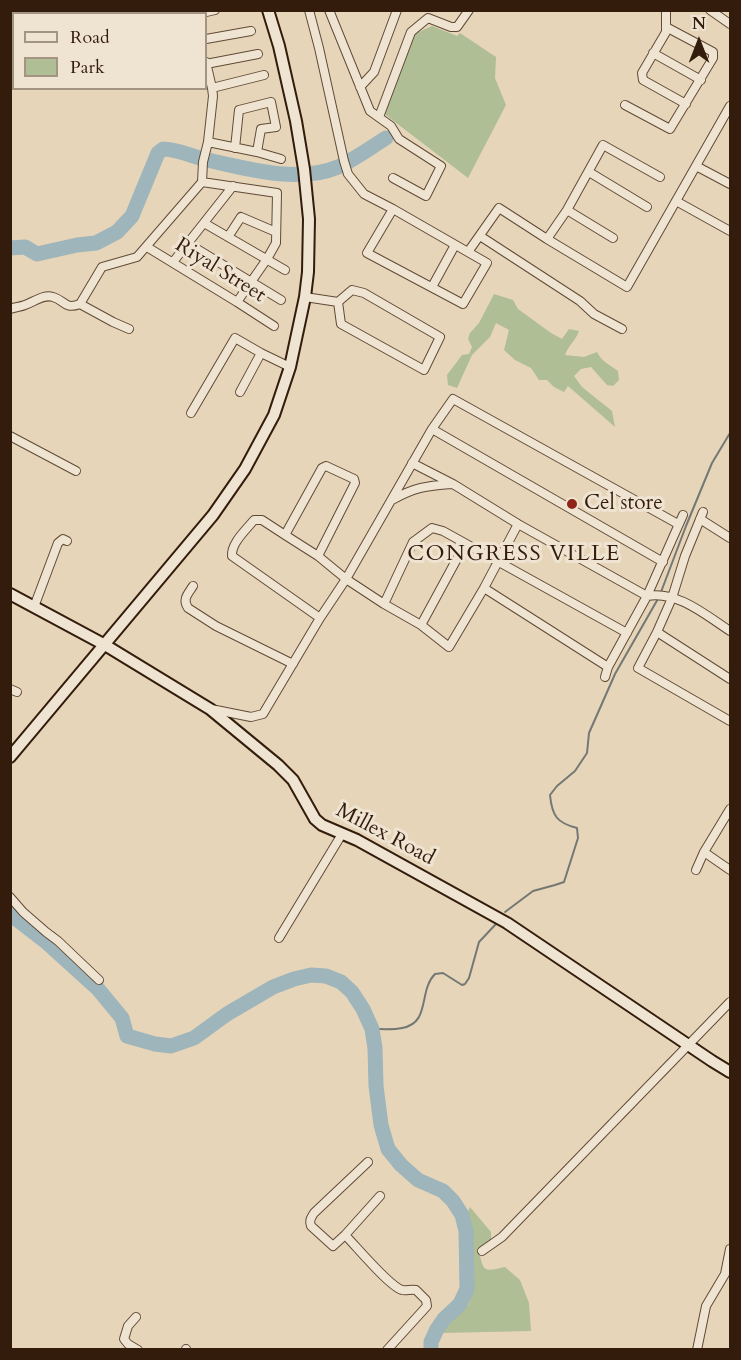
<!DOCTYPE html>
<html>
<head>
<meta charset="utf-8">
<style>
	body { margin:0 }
	#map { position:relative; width:741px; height:1360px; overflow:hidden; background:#e7d5b9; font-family:Cardo,serif }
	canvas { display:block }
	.frame { position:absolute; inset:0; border:12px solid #331c0b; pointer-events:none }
	.legend { position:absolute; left:12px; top:12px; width:195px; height:78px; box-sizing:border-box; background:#efe4d2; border:2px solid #a49482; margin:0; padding:8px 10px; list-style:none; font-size:18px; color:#331c0b }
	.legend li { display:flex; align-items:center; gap:12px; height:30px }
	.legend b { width:30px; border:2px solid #a49482 }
	.north { position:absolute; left:669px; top:12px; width:60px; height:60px; -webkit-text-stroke:4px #efe4d2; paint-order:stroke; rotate:0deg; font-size:16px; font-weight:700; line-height:24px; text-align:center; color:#331c0b }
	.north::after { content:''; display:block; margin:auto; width:21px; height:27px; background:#331c0b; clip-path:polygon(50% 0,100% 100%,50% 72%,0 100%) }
</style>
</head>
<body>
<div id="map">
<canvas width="741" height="1360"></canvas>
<div class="frame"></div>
<ul class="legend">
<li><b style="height:8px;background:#efe4d2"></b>Road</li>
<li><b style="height:16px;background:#afbe94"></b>Park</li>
</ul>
<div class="north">N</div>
</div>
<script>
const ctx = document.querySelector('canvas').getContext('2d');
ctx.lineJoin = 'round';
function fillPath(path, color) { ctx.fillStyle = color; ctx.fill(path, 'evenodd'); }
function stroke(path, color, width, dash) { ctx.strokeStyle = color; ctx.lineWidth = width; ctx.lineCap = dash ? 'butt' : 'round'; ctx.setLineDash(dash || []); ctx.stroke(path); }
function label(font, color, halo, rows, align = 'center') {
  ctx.font = font + ' Cardo,serif'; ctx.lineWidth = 6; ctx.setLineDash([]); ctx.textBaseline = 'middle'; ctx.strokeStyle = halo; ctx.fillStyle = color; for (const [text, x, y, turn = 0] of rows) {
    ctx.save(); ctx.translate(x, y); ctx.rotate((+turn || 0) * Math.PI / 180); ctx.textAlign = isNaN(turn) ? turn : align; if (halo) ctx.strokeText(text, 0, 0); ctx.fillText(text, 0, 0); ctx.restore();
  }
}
fillPath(new Path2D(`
	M432,26L457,36L460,33L496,57L495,78L506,105L468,178L382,112L414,34Z
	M494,294L513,300L518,309L551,333L562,339L569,329L579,331C576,340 568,346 565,355L584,357L597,352C603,363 609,364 618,371L619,380L613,386L607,385L591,367L581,369L574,376L582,387L612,411L615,427L568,386L564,392L554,387L547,380H539L531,368L515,360L504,350L509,330L496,323L490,337L472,355L457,388L448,385L447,375L462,355L469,354L472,347L468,339L470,333L479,323Z
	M470,1207L491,1232V1245L479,1250C483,1272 484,1272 505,1267L520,1280L529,1303L531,1331L442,1333L444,1327L469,1304L471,1287L470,1226L467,1214Z`), '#afbe94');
stroke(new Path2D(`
	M661,592L686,526L712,463L730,433
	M505,912L533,891L555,885L564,882L578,838L577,828C557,823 552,816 550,795L557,786L575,771L587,753L589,733L615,674L659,597
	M372,1029C382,1029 393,1030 402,1028C431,1023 418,991 435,974L443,973L462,985L465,984L469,978L479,942L496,924`), '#737875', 2);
stroke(new Path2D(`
	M10,248L25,247L37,254L77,245L96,243L117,232L132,216L158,153L163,149C179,149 195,158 212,161C251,170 300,183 338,167C355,159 370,148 386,138
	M10,914L45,941L98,989L122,1018L127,1036L155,1044L171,1046L194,1038L227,1014L273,987L294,979L311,975L326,976L341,982L352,992L363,1009L372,1029L375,1048L376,1086L381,1125L388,1149L401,1165L418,1180L443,1191L453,1201L462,1215L466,1231L467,1289L460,1304L444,1319L437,1329L431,1342V1350`), '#9db5bb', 15);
const street = new Path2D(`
	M309,10L319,48L344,161L348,174L364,194L393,209L487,263L463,304L367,253L393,209
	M329,10L370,111L391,126L399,139L441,166L426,196L393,178
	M666,10V32L642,73L643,80L686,104
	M710,10L730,24
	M198,14L215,10
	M206,39L251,31
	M653,53L701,80
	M206,64L258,54
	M360,87L374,72L397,10
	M212,88L264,75
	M625,105L670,129L713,58V52L666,27
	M379,117L411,32L428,18L451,27H457L469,10
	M208,142L257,152L281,159
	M235,148L239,110L271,102L276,127L261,129L257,152
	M696,166L730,184
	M589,172L647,207
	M202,182L277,193L276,243L267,259L237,302
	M202,182L203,162L208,142L213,96L212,88L206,62
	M676,201L730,231
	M567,210L613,238
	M204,223L285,270
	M480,236L580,301L594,314L622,329
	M228,237L241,217L276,232
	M547,239L567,210L603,145L660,177
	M187,243L281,300
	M147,247L237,302L274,326
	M468,252L499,208L547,239L627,287L730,106
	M173,262L233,186
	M432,287L455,245
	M305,297L338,302L352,290L364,293L440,337L424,370L341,324L338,302
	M80,304L113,322L129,329
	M10,309C15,307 20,307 25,305C34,302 43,294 53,297C65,300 64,310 80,304L102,267L137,257L202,182
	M240,392L261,353
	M191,413L235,338L261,353L290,367
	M432,429L663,562
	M10,436L76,471
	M412,463L453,484L518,524L647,596C677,590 707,616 730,631
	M392,500C415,487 426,486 452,484
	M703,512L685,556L672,598L657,632L638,668L730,721
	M700,519L730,538
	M285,535L322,468L326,466L354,479L355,483L318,556
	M193,586C188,594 182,599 188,608L216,626L293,664
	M484,588L608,667
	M384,604L413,542L432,528L443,531L627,633
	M34,607L58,543L63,539L67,541
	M320,618L232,556C231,543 246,530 254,520H262L285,535L318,556L346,579L384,604L421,625L449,647L484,588L518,524
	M421,625L465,544
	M657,632L730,679
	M605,677L608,667L647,596L683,515
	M10,689L17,692
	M211,709L251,717L263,714L320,618L346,579L432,429L453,399L678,524
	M704,852L730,870
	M696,870L704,852L730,809
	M10,897L23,912L46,932L58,941L99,980
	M279,938L342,834
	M368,1162L314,1213C311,1218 309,1220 311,1226L333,1246L345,1235L380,1196
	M345,1235C356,1246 389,1286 402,1290C406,1291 411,1289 416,1290L426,1300L427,1306L387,1350
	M482,1251L502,1237L730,1002
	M136,1317L128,1326L124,1339L128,1344L138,1350
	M186,1349V1350
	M697,1350L706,1306L725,1274L730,1249`);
const secondary = new Path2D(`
	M10,594L105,645L210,709L278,765L293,780L315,819L322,825L357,840L507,923L712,1061L730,1072
	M10,757L213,515L245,469L274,415L290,367L305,297L308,272L309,219L304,169L296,121L279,46L268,10`);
stroke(street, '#604a36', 10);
stroke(secondary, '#331c0b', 14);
stroke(street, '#efe4d2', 8);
stroke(secondary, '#efe4d2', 10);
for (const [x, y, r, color] of [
	[572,504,6,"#8f2418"]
]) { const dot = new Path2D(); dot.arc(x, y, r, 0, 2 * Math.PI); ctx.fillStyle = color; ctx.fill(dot); stroke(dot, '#efe4d2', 2); }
label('21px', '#331c0b', '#efe4d2', [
	["Riyal Street",220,271,32],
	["Millex Road",385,835,28]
]);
label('21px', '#331c0b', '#efe4d2', [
	["Cel store",584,504]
], 'left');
ctx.letterSpacing = '1.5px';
label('22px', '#331c0b', '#efe4d2', [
	["CONGRESS VILLE",514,555]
]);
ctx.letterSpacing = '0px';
</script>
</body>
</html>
